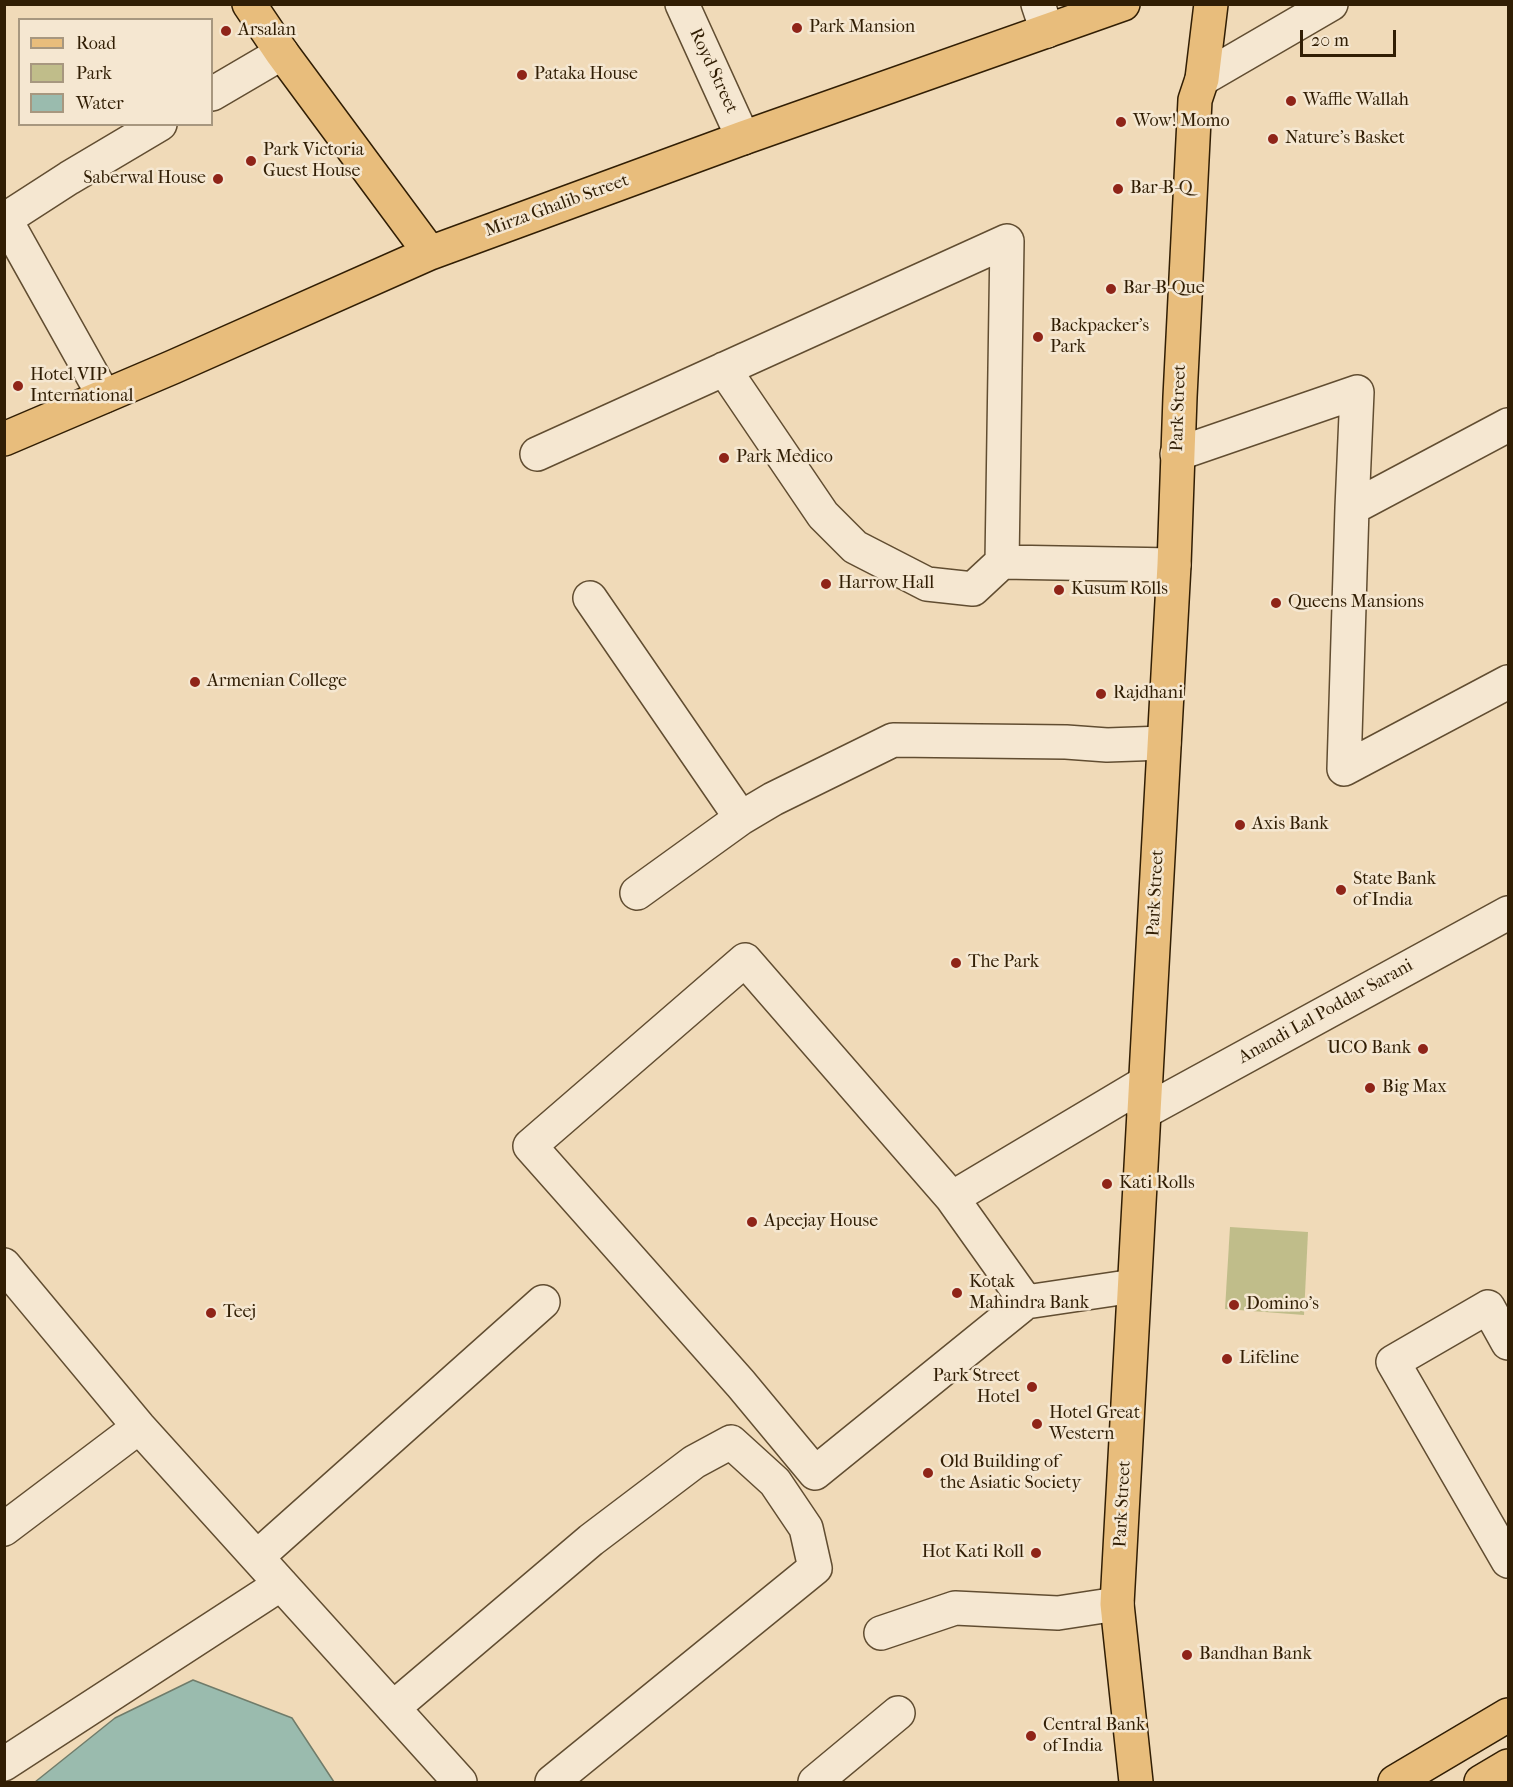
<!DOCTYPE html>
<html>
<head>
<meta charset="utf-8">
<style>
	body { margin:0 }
	#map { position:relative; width:1513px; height:1787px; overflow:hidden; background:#f0dab8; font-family:"IM FELL French Canon",serif }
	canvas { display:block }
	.frame { position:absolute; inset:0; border:6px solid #311e04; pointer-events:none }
	.legend { position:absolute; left:18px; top:18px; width:195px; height:108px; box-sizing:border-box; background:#f5e7d1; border:2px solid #a7977f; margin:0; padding:8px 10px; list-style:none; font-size:18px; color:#311e04 }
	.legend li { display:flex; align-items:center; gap:12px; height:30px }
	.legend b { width:30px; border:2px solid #a7977f }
	.scale { position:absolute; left:1300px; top:30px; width:96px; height:27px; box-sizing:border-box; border:3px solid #311e04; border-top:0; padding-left:8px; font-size:18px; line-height:21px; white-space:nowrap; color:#311e04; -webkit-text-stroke:4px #f5e7d1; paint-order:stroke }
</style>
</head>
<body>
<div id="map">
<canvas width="1513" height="1787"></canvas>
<div class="frame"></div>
<ul class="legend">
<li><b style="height:8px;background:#e8bd7c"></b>Road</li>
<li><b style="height:16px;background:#c0bd8a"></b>Park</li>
<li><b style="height:16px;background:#9abbae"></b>Water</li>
</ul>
<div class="scale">20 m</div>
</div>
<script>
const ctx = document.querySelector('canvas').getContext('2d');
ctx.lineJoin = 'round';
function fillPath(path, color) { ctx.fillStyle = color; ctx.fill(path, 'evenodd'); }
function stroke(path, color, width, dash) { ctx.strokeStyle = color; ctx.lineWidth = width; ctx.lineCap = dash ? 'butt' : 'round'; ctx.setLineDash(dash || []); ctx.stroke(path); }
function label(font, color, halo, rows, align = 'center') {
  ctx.font = font + ' "IM FELL French Canon",serif'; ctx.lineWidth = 5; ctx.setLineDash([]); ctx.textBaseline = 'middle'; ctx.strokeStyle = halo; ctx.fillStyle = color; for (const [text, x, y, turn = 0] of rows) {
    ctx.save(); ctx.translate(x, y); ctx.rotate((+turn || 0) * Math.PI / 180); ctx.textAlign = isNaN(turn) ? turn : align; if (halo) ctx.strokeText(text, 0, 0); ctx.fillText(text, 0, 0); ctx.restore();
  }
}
fillPath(new Path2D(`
	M1230,1227L1308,1232L1304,1315L1225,1309Z`), '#c0bd8a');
const water = new Path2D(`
	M193,1680L292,1718L334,1782H35L115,1718Z`);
fillPath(water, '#9abbae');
stroke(water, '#707c6a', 1.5);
const minor = new Path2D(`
	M682,4L743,138
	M1038,4L1047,31
	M1202,79L1331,4
	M212,94L282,53
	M5,219L104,396
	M4,220L69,178L160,124
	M724,369L823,515L855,547L927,584L973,589L1002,562L1174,565
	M1508,425L1352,508L1344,769L1508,682
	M537,454L1007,241L1002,562
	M1177,454L1357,392L1352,508
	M590,598L741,818
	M637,893L741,818L773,799L893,740L1066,742L1107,745L1164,743
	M1144,1112L1508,913
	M952,1198L1145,1083
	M4,1265L139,1427L460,1782
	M1026,1302L815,1473L741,1384L530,1146L745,960L952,1198L1026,1302L1134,1286
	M1508,1343L1488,1307L1393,1362L1508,1561
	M4,1529L139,1427
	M257,1557L543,1302
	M881,1633L955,1608L1058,1613L1117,1604
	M393,1708L591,1540L694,1462L731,1442L775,1482L806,1528L815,1568L552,1782
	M4,1764L281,1584
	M815,1782L898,1713`);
const major = new Path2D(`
	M249,4L282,53L430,253
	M4,439L173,367L430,253L743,138L1123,4
	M1136,1782L1117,1604L1174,565L1180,397L1195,100L1202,79L1211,4
	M1395,1782L1508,1715
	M1481,1782L1508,1766`);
stroke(minor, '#614d31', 36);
stroke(major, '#311e04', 36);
stroke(minor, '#f5e7d1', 33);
stroke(major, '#e8bd7c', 33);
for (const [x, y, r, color] of [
	[797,28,6,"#8f2418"],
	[226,31,6,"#8f2418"],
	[522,75,6,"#8f2418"],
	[1291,101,6,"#8f2418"],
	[1121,122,6,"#8f2418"],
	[1273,139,6,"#8f2418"],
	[251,161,6,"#8f2418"],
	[218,179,6,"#8f2418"],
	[1118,189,6,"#8f2418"],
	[1111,289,6,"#8f2418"],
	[1038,337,6,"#8f2418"],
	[18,386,6,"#8f2418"],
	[724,458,6,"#8f2418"],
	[826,584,6,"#8f2418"],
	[1059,590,6,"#8f2418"],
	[1276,603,6,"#8f2418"],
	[195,682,6,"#8f2418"],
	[1101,694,6,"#8f2418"],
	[1240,825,6,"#8f2418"],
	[1341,890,6,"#8f2418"],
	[956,963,6,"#8f2418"],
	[1423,1049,6,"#8f2418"],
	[1370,1088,6,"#8f2418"],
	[1107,1184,6,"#8f2418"],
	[752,1222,6,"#8f2418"],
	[957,1293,6,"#8f2418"],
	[1234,1305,6,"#8f2418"],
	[211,1313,6,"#8f2418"],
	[1227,1359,6,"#8f2418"],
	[1032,1387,6,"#8f2418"],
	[1037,1424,6,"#8f2418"],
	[928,1473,6,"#8f2418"],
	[1036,1553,6,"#8f2418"],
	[1187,1655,6,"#8f2418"],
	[1031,1736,6,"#8f2418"]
]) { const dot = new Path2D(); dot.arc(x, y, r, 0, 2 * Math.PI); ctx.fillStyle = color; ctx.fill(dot); stroke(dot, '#f5e7d1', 2); }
label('18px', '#311e04', '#f5e7d1', [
	["Park Mansion",809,28],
	["Arsalan",238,31],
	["Pataka House",534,75],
	["Waffle Wallah",1303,101],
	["Wow! Momo",1133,122],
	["Nature's Basket",1285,139],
	["Park Victoria",263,151],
	["Guest House",263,172],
	["Saberwal House",206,179,"right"],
	["Bar-B-Q",1130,189],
	["Bar-B-Que",1123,289],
	["Backpacker's",1050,327],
	["Park",1050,348],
	["Hotel VIP",30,376],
	["International",30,397],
	["Park Medico",736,458],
	["Harrow Hall",838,584],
	["Kusum Rolls",1071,590],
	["Queens Mansions",1288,603],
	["Armenian College",207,682],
	["Rajdhani",1113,694],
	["Axis Bank",1252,825],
	["State Bank",1353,880],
	["of India",1353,901],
	["The Park",968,963],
	["UCO Bank",1411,1049,"right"],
	["Big Max",1382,1088],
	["Kati Rolls",1119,1184],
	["Apeejay House",764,1222],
	["Kotak",969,1283],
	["Mahindra Bank",969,1304],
	["Domino's",1246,1305],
	["Teej",223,1313],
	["Lifeline",1239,1359],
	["Park Street",1020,1377,"right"],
	["Hotel",1020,1398,"right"],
	["Hotel Great",1049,1414],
	["Western",1049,1435],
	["Old Building of",940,1463],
	["the Asiatic Society",940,1484],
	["Hot Kati Roll",1024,1553,"right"],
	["Bandhan Bank",1199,1655],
	["Central Bank",1043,1726],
	["of India",1043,1747]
], 'left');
label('18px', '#311e04', '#f5e7d1', [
	["Royd Street",713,71,65],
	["Mirza Ghalib Street",557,206,-20],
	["Park Street",1179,408,-88],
	["Park Street",1156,893,-87],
	["Anandi Lal Poddar Sarani",1326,1012,-29],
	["Park Street",1123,1504,-87]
]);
</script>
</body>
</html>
